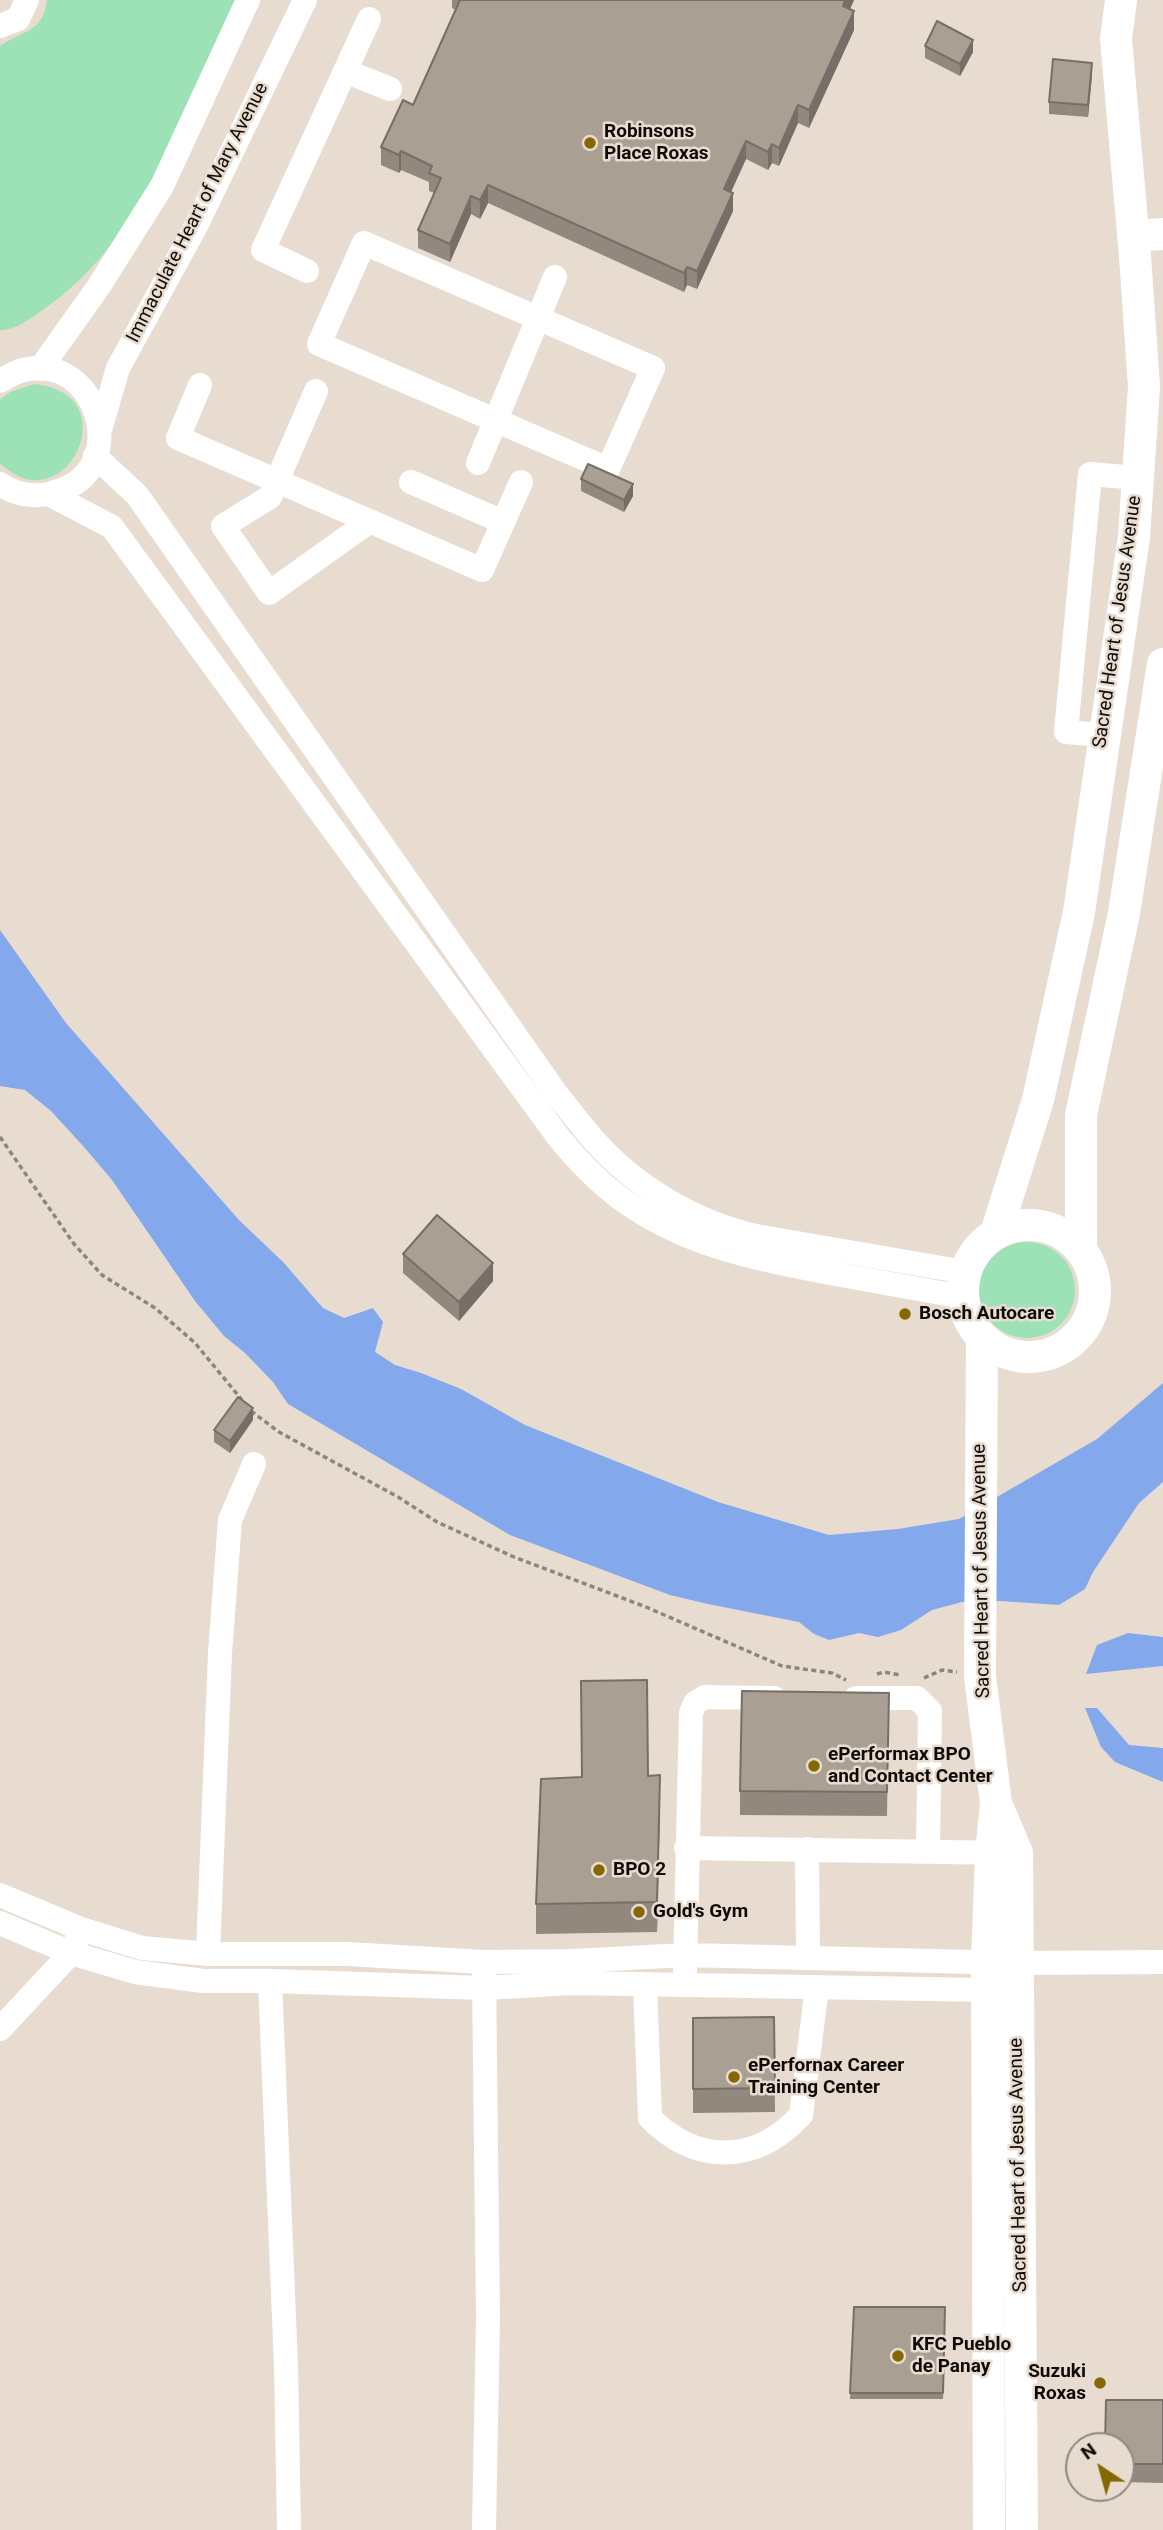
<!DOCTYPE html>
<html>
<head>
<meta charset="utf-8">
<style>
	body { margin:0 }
	#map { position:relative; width:1163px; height:2530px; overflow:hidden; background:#e8dcd0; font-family:Roboto,sans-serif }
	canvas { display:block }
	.north { position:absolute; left:1065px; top:2432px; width:70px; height:70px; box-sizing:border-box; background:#e8dcd0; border:2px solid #918980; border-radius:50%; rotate:324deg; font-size:19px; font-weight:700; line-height:28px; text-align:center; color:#0f0c08 }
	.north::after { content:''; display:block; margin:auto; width:24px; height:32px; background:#866803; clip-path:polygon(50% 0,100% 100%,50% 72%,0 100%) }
</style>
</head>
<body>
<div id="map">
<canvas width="1163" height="2530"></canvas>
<div class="north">N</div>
</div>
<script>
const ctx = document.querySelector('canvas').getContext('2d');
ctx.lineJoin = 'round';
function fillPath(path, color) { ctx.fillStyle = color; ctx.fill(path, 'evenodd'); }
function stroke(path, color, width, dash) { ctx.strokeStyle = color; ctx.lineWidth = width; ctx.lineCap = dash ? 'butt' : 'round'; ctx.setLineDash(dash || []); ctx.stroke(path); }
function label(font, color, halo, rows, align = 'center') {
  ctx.font = font + ' Roboto,sans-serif'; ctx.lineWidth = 5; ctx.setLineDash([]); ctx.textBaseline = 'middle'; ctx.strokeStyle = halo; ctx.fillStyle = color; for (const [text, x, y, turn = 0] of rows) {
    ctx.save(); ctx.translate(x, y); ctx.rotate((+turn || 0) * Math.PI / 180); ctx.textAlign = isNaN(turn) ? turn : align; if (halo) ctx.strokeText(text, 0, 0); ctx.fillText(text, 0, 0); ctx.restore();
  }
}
fillPath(new Path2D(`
	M47,0H244C222,43 200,86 178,129C140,203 113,260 43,310C31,318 14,331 0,330V46C23,30 43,33 47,0Z
	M34,384C131,393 64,527 0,463V400L10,392Z
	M979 1290a48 48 0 1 1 96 0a48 48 0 1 1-96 0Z`), '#9ce2b6');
fillPath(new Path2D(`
	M0,930L66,1023L239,1220L284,1263L323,1308L344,1318L373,1308L383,1322L375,1352L395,1365L421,1373L461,1389L525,1425L718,1502L829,1535L898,1529L959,1519L1097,1439L1163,1383V1482L1139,1503L1093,1572L1085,1589L1059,1605L1001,1601L962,1602L932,1610L901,1630L878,1637L859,1633L829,1640L814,1634L799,1622L708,1604L670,1595L510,1535L288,1404L273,1382L245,1353L224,1336L195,1301L112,1180L84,1147L51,1111L25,1090L0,1086Z
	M1128,1633L1163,1637V1666L1086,1674L1097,1645Z
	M1085,1708H1097L1129,1745L1163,1748V1782L1115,1762L1101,1747Z`), '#83a8eb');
stroke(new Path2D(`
	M0,1137L74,1244L102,1275L155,1308L195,1343L242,1400
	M251,1411L279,1432L398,1497L437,1522L514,1557L646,1607L782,1666L832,1673L846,1680
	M877,1674L884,1672L900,1675
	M924,1678L942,1670L957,1672`), '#8e867d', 3.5, [5, 3.5]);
stroke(new Path2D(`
	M0,26L18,19L27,0
	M345,71L390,89
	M364,243L653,368L608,469L319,344Z
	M307,271L263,250L369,19
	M40,369L99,286L162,186L248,0
	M0,381C87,324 145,471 52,493C34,498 15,494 0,484
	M200,385L178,438L482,570L521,482
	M316,391L270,497L223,526L269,593L370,521
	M100,430L118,368L196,226L305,0
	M95,456L137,495L555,1092C567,1107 579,1123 592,1138C634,1186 694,1222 756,1236L965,1272
	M478,463L555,277
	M411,482L503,522
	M49,494L112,527L559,1138C577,1160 597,1181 620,1198C684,1245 755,1259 830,1273C875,1281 919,1289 963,1297
	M1103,735L1066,732L1090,474L1138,478
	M856,1698H917L930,1711L928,1850
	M686,1848L1009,1853
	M807,1849L808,1957
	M0,1895L81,1929L142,1948L208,1954H348L483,1962L573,1961L685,1955L1017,1963L1163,1962
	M0,1923L71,1953L135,1972L203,1981H270L485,1988L572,1983L987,1990
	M208,1954L220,1653L230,1520L254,1464
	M685,1970L691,1713L695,1703L705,1697L774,1698
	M484,1973L488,2318L484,2530
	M270,1981L286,2366L289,2530
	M645,1985L650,2118C697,2165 756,2164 801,2115L817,1987
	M0,2029L71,1953L77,1939`), '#fff', 24);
stroke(new Path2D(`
	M1134,236L1163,234
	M963 1291a66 66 0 1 1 132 0a66 66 0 1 1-132 0Z
	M996,1233L1038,1100L1079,912L1134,537L1144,387L1135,256L1116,39L1121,0
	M1081,1250V1115L1124,913L1163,664
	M982,1338L980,1676L996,1803L991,1853L987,1961L989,2530
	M998,1808L1017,1853L1022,2530`), '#fff', 32);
fillPath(new Path2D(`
	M452,0H854L850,9L854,30L809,128L798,123L779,166L772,163L768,170L746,159L731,192L733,211L697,289L687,285L684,292L488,203L480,219L471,214L450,262L418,248V230L434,193L429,191V182L401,170L399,173L381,165V147L413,105L456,10L452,8Z
	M925,46L973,52L960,76L925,58Z
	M1092,75L1088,117L1049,114V102Z
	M581,479L633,496L624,512L581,491Z
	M403,1254L493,1281L459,1321L403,1273Z
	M253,1420L230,1453L214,1442V1430Z
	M889,1693L887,1816L740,1815V1791Z
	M648,1776L660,1806L657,1932L536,1934V1904Z
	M774,2017L775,2112L693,2113V2018Z
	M854,2307H945L943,2399H850Z
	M1163,2400V2483L1121,2482V2446Z`), '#92897e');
fillPath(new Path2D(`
	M845,0H854L843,24V6Z
	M854,11V30L809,128V110Z
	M973,40V52L960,76V64Z
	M1092,63V75L1088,117V105Z
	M798,105V123L779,166V148Z
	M746,141V159L724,207V189Z
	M772,144V163L768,170V152Z
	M401,151V170L399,173V155Z
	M488,185V203L480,219V200Z
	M733,193V211L697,289V271Z
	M471,196V214L450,262V244Z
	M687,267V285L684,292V273Z
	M633,484V496L624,512V500Z
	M493,1263V1281L459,1321V1302Z
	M253,1408V1420L230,1453V1441Z
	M660,1775V1806L657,1932V1902Z`), '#776f67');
const building = new Path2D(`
	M460,0H845L843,6L854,11L809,110L798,105L779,148L772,144L768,152L746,141L724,189L733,193L697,271L687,267L684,273L488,185L480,200L471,196L450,244L418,230L441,178L429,173L432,166L401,151L399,155L381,147L403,100L413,105Z
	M937,21L973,40L960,64L925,46Z
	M1053,59L1092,63L1088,105L1049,102Z
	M588,464L633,484L624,500L581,479Z
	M437,1215L493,1263L459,1302L403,1254Z
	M238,1397L253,1408L230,1441L214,1430Z
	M647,1680L648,1776L660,1775L657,1902L536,1904L541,1779L582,1777L581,1681Z
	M742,1691L889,1693L887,1792L740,1791Z
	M774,2017L775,2088L693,2089V2018Z
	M854,2307H945L943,2393H850Z
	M1106,2400H1163V2464H1121V2446H1105Z`);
fillPath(building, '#aa9f93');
stroke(building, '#776f67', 2);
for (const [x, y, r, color] of [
	[590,143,7,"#866803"],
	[905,1314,7,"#866803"],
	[814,1766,7,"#866803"],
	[599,1870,7,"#866803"],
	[639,1912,7,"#866803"],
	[734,2077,7,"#866803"],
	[898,2356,7,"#866803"],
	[1100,2383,7,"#866803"]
]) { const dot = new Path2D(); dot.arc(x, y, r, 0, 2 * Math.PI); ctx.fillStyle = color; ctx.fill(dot); stroke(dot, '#e8dcd0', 2.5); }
label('bold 19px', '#0f0c08', '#e8dcd0', [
	["Robinsons",604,132],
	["Place Roxas",604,154],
	["Bosch Autocare",919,1314],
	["ePerformax BPO",828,1755],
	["and Contact Center",828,1777],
	["BPO 2",613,1870],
	["Gold's Gym",653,1912],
	["ePerfornax Career",748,2066],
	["Training Center",748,2088],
	["KFC Pueblo",912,2345],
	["de Panay",912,2367],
	["Suzuki",1086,2372,"right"],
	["Roxas",1086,2394,"right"]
], 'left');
label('19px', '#0f0c08', '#e8dcd0', [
	["Immaculate Heart of Mary Avenue",198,213,-63],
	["Sacred Heart of Jesus Avenue",1118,622,-82],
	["Sacred Heart of Jesus Avenue",982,1571,-91],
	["Sacred Heart of Jesus Avenue",1019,2165,-91]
]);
</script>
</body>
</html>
